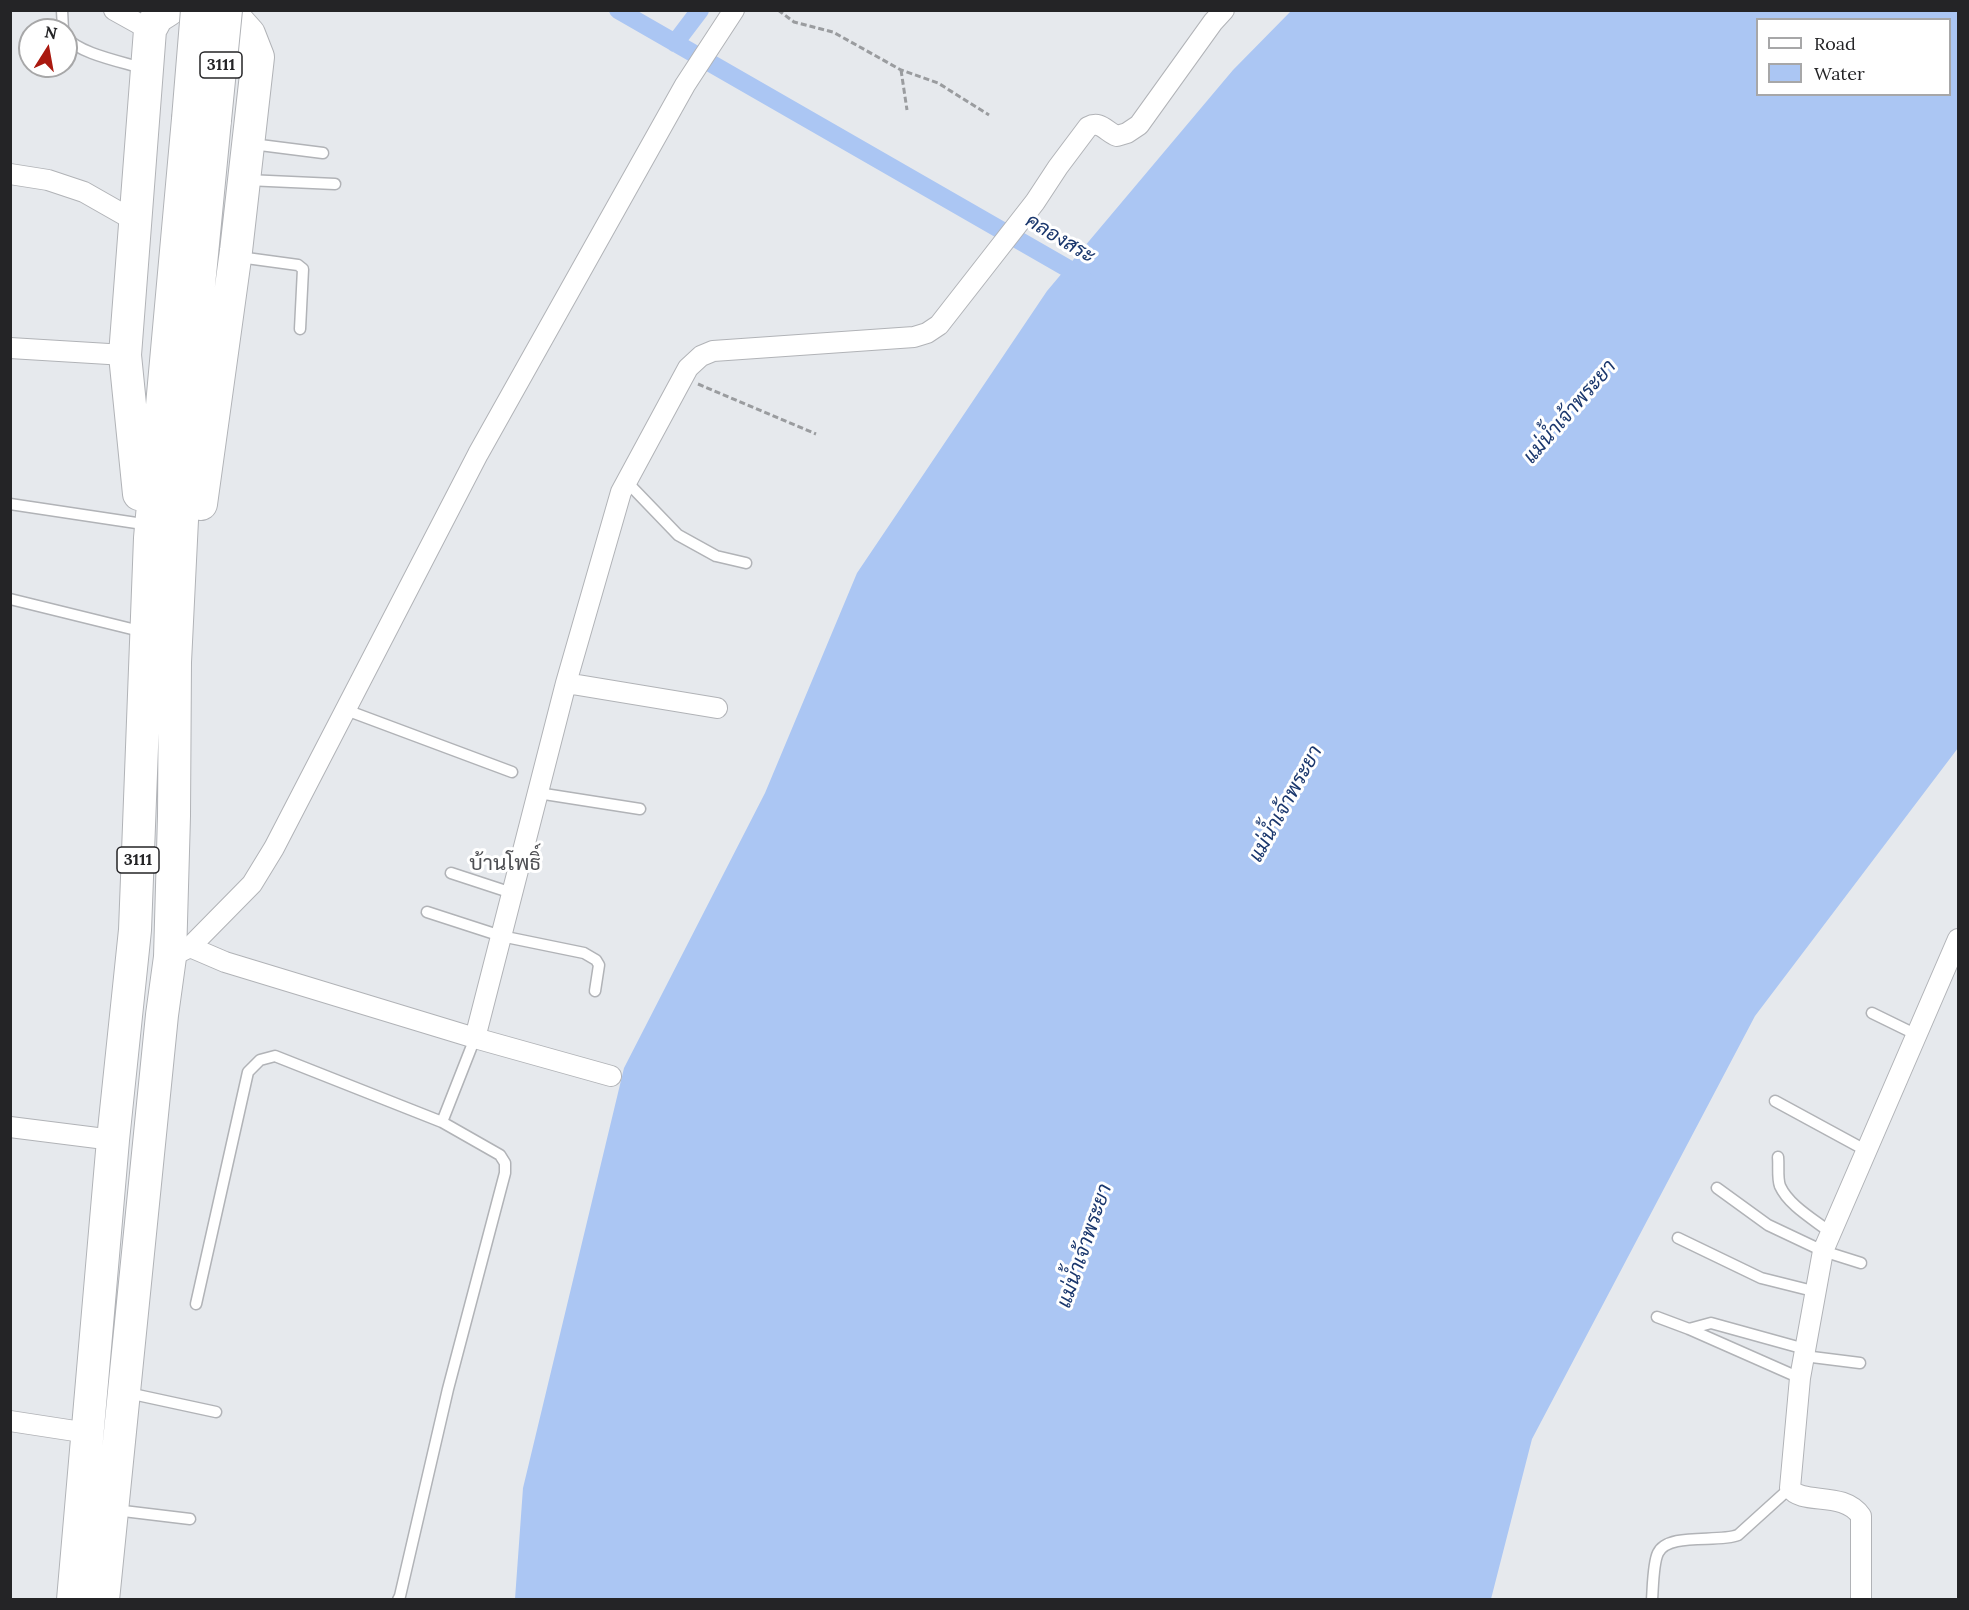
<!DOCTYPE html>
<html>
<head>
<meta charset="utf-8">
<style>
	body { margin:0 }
	#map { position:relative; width:1969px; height:1610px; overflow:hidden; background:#e6e9ed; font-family:Lora,serif }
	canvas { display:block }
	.frame { position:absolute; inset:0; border:12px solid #242426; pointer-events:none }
	.legend { position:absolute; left:1756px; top:18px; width:195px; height:78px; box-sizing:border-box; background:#fff; border:2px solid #a7a7a8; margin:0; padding:8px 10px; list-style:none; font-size:18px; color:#242426 }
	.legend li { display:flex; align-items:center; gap:12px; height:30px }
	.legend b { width:30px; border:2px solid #a7a7a8 }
	.north { position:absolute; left:18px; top:18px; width:60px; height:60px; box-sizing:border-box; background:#fff; border:2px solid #a7a7a8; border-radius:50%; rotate:11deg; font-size:16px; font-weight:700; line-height:24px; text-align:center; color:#242426 }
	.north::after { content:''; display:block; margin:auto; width:21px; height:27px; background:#aa190f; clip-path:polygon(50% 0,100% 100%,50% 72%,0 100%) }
</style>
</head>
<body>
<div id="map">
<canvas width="1969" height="1610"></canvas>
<div class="frame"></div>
<ul class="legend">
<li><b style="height:8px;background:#fff"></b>Road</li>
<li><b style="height:16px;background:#abc6f3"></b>Water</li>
</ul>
<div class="north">N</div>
</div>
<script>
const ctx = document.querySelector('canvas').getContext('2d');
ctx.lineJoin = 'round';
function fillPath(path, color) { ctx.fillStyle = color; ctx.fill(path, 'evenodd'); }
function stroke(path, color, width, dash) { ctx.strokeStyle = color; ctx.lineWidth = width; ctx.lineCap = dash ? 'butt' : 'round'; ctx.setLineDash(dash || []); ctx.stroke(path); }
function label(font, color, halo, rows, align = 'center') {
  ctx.font = font + ' Lora,Sarabun,serif'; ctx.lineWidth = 6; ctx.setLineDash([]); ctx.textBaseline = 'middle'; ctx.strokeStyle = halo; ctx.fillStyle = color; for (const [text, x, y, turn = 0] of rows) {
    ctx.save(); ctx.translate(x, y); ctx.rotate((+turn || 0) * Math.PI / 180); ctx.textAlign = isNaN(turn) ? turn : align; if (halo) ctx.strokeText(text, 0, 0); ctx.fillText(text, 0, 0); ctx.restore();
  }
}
fillPath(new Path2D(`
	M1291,11H1958V748L1755,1016L1532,1439L1491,1599H515L523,1488L624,1068L765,793L857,573L1047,291L1233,70ZM1758,20H1950V94H1758Z`), '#abc6f3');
stroke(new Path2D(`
	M618,10L1067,268L1087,282
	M675,43L700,10`), '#abc6f3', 18);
const lane = new Path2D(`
	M62,10L63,30
	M66,37C79,54 124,62 145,69
	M252,144L323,153
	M247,180L335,184
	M239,257L298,265L303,269L300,329
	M626,481L678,535L716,556L746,563
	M10,504L143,524
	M10,599L144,632
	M346,710L512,772
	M538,793L640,809
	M451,873L512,893
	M427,912L501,936L584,953L596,960L599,965L595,991
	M1872,1013L1917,1035
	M1775,1101L1867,1151
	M1778,1157C1779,1166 1777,1178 1780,1186C1789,1206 1815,1220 1831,1233
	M1717,1188L1768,1225L1823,1251L1861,1263
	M1678,1238L1761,1278L1817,1292
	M196,1304L248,1072L260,1060L275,1056L442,1122
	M1657,1317L1689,1329L1800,1378
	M1689,1329L1711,1323L1805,1349
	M1804,1356L1860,1363
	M128,1393L216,1412
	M115,1510L190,1519
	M398,1600L400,1596L448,1389L505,1173V1163L500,1155L442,1122L475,1038
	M1652,1600C1653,1587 1653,1563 1658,1553C1668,1532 1718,1543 1738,1535L1790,1488`);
const street = new Path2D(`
	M114,10L150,30
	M10,174L48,180L84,192L135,221
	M10,348L125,355
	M566,683L717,708
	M190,947L225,962L475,1038L611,1076
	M170,957L190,947L252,884L274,848L478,454L685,85L734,10
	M475,1038L566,683L621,492L688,368L701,356L713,351L914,337L927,333L939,325L1035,202L1058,167L1088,127C1101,120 1106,132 1117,136L1127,133L1139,125L1213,22L1224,10
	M10,1127L113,1140
	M10,1421L88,1433
	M1861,1600V1516C1843,1490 1802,1506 1790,1488L1800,1378L1823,1251L1958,939`);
const primary = new Path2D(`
	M139,494L125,355L150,30L157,17L168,10
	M201,504L236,251L258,57L249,34L232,15L203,12
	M73,1600L113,1140L135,930L150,538L188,119
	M103,1600L162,1015L170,957L174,816L175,662L188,398L215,120`);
stroke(lane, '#b1b3b7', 13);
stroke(street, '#b1b3b7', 22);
stroke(primary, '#b1b3b7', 34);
stroke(new Path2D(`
	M778,10L794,22L833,32L901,70L938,83L989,115
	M901,70L907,110
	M698,384L816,434`), '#9a9c9f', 3, [6, 3]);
stroke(lane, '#fff', 10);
stroke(street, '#fff', 20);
stroke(primary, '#fff', 32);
const primaryBridge = new Path2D(`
	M188,119L197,10
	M215,120L226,10`);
stroke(primaryBridge, '#b1b3b7', 34, []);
stroke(primaryBridge, '#fff', 32);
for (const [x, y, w] of [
	[221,65,42],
	[138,860,42]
]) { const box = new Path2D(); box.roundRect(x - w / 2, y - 13, w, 26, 4.5); ctx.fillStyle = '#fff'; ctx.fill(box); stroke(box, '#242426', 1.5); }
label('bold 16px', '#242426', null, [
	["3111",221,65],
	["3111",138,860]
]);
label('italic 20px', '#1a376d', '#fff', [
	["คลองสระ",1060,239,31],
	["แม่น้ำเจ้าพระยา",1570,412,-49],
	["แม่น้ำเจ้าพระยา",1286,804,-61],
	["แม่น้ำเจ้าพระยา",1085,1246,-71]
]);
label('21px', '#4e4f53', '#fff', [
	["บ้านโพธิ์",505,864]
]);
</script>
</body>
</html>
